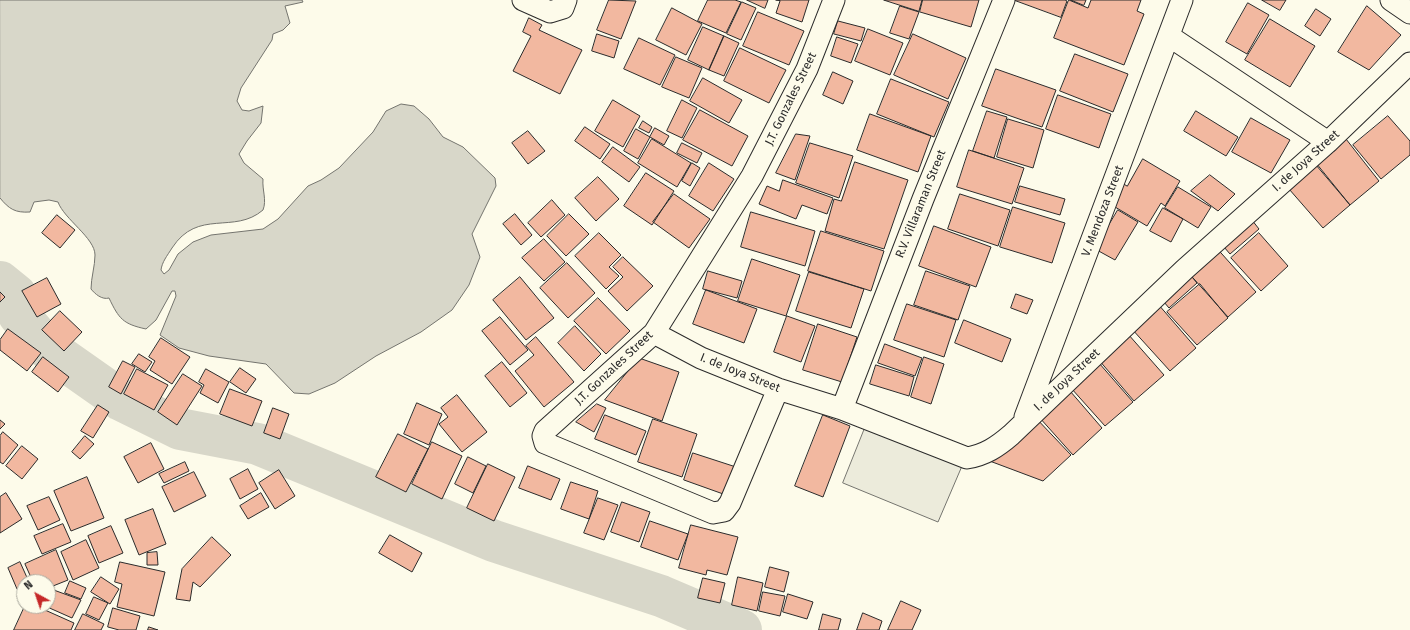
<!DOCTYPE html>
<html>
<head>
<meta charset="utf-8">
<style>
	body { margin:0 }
	#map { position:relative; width:1410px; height:630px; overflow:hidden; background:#fdfbea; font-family:"Fira Sans",sans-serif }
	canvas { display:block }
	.north { position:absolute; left:16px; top:574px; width:40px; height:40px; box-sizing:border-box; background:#fdfbea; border:1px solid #a9a89e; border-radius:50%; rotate:320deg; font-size:11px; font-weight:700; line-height:16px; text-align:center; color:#2b2b2b }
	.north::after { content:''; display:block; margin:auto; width:14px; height:18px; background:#c62828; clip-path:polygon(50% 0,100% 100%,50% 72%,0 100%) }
</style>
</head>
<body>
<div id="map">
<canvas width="1410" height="630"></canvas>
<div class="north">N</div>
</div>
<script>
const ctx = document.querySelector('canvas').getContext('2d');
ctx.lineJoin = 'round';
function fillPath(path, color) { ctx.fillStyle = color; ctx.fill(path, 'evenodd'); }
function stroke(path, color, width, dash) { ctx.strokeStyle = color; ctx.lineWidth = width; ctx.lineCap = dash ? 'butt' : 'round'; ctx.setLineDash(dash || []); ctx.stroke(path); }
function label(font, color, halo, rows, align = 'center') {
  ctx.font = font + ' "Fira Sans",sans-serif'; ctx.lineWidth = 3; ctx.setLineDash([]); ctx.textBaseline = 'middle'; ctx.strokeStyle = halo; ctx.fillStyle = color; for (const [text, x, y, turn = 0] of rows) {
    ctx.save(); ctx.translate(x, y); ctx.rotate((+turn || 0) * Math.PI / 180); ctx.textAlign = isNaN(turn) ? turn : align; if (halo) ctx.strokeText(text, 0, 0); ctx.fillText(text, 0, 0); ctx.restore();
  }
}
const green = new Path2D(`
	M865,428L962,466L938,522L843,483Z`);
fillPath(green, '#ecebdb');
stroke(green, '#74746e', 1);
const water = new Path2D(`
	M0,0H302L303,2L285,6L290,23L283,30L273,34L272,40L241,88L237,101L242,110L249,111L263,106L261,123L247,141L239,154L244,163L263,179C262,190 267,200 263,210C234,235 198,208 172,248C167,256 162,262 161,270L164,274L169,270L178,254L193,242L211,235L263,229L278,219L308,186L321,180L339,168L373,132L386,111L401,104L414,106L429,119L443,137L463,147L495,178L496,186L472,234L480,257L469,285L452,310L421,332L376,356L335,383L309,394L294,393L266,364L209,356L179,348L160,335L176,296L175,291H172L156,320L146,329C123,324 119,319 109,298C102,300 95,294 91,289C91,278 95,266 95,255C95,238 64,219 58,202L49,200L34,202L30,212C15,213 9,209 0,198Z`);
fillPath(water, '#d8d7c9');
stroke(water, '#74746e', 1);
stroke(new Path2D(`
	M0,282L16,295L19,315L47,348L121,400L180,429L258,444L494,541L661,596L741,630`), '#d8d7c9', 42);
const building = new Path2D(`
	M609,0L636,1L621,39L597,30Z
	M708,0H735L741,2L726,33L698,21Z
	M747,0H768L765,8Z
	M776,0H809L802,22L776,13L780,1Z
	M884,0H922L919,11Z
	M923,0H979L971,27L920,12Z
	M1014,0H1065L1067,1L1061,17Z
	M1069,0L1088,8L1091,0H1141L1137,11L1144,14L1124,65L1054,38Z
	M1071,0H1086L1084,5Z
	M1262,0H1286L1280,10Z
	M742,2L756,8L741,40L727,34Z
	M1248,3L1269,15L1247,54L1226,42Z
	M900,6L919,12L909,39L890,33Z
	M1367,6L1401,35L1369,70L1338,52Z
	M672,8L702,24L686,55L656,40Z
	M1316,9L1331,19L1320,36L1305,26Z
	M758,12L804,31L789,65L743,46Z
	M529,18L542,25L539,30L582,50L560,94L513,71L531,36L523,32Z
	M1270,19L1315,46L1290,87L1245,60Z
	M838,21L865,28L861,41L834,34Z
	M703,27L724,36L709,70L688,60Z
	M868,29L903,43L890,75L855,61Z
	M597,34L619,41L614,58L592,51Z
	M913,34L966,58L948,99L894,75Z
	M724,36L739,43L724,76L709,70Z
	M837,37L858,44L851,63L831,56Z
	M639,38L675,55L660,85L624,69Z
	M740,48L786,70L769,103L724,81Z
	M1075,54L1128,74L1113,112L1060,91Z
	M676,57L702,68L689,98L662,87Z
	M996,69L1056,90L1042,127L982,106Z
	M833,72L853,81L843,104L823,95Z
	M703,78L742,100L729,123L690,101Z
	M891,79L949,102L934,137L877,114Z
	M1058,95L1111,114L1099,148L1046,129Z
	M613,100L640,116L623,147L595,131Z
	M682,100L697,108L682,138L667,131Z
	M700,110L748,136L732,166L683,140Z
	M987,111L1007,117L994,158L973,151Z
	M1196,111L1238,137L1226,156L1184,131Z
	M870,114L931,136L918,172L857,150Z
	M1388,116L1410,141V155L1381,179L1353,145Z
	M1251,118L1290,140L1271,173L1232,152Z
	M1008,119L1044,130L1033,168L997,157Z
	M643,121L652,127L649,133L639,128Z
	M585,127L610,144L600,159L575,141Z
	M655,128L669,136L664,145L650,137Z
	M636,129L650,137L638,159L624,151Z
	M528,131L545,151L528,164L512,143Z
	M796,134L810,136L795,180L776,173Z
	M652,139L691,163L677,187L638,163Z
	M1346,139L1379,181L1350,205L1316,163Z
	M682,143L702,153L697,163L677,153Z
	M810,143L853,156L839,198L796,183Z
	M613,147L640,167L629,182L602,162Z
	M969,150L1024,168L1012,204L957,187Z
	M1143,159L1180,181L1165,206L1161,203L1147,226L1110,204L1122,183L1127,186Z
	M855,162L908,180L884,249L825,231L834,199L841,201Z
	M692,163L700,168L690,186L682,181Z
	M709,163L734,179L713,211L689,196Z
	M1316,165L1350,205L1323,228L1289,189Z
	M646,173L674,191L652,225L624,206Z
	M1210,175L1235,194L1218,211L1191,191Z
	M598,177L619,199L596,221L575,198Z
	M783,180L833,198L827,214L802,205L796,219L759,204L767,186L779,191Z
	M1020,186L1065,199L1060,215L1015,202Z
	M1178,187L1211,207L1198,228L1165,208Z
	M674,194L710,219L689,248L653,222Z
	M960,194L1010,210L998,246L948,229Z
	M552,200L565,215L541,237L528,223Z
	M1013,207L1065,223L1052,263L1000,247Z
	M1163,208L1183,219L1171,242L1150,231Z
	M1118,210L1138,222L1115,260L1095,249Z
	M751,212L815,231L805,266L741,247Z
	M515,214L532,235L521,245L503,224Z
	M569,214L589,234L566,256L547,236Z
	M57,215L75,230L60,248L42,233Z
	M1248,215L1259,229L1230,254L1218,240Z
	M934,226L991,247L976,287L919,266Z
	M821,231L884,251L871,291L808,271Z
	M599,233L621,255L609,267L619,276L606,289L575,256Z
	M1259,233L1288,266L1261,291L1231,258Z
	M544,239L565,262L544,281L522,258Z
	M1213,244L1256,292L1228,317L1185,269Z
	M623,257L653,286L627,311L608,291L623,277L613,267Z
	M752,259L800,275L786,316L738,301Z
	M567,263L595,293L568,318L540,288Z
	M708,271L742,281L737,298L703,289Z
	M926,271L970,286L958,320L914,305Z
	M1187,271L1197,283L1169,308L1159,296Z
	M809,272L864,289L851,328L796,311Z
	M520,277L554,318L526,340L493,300Z
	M47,278L61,304L37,317L22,291Z
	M1200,284L1228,318L1197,345L1167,312Z
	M706,290L757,309L744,343L693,324Z
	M0,292L5,297L0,302Z
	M1016,294L1033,300L1027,314L1011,308Z
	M598,298L630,331L606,354L574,321Z
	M907,304L956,320L944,357L894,340Z
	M1158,304L1196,348L1170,371L1131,328Z
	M60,311L82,332L64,351L42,330Z
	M787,316L815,326L801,362L774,352Z
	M500,317L528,350L510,365L482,331Z
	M964,320L1011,339L1002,362L955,343Z
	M818,324L857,337L842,382L803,370Z
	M575,326L601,354L584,371L558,343Z
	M8,329L41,353L27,371L0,350V340Z
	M1128,334L1164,375L1134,401L1098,359Z
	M536,337L574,382L544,407L515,371L534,355L526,346Z
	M161,338L190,357L172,384L150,370L155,361L149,357Z
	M885,344L922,358L915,376L878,363Z
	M139,354L152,362L145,372L132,364Z
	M43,357L69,377L58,392L32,372Z
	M924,357L944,364L931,404L911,397Z
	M639,358L679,372L662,421L605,400Z
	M123,361L135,367L121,394L109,387Z
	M502,362L527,393L510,407L485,376Z
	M1099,363L1133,402L1105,426L1071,388Z
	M876,365L914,377L909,396L870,384Z
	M240,368L256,379L246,393L230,382Z
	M137,369L168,385L154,410L124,394Z
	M206,369L229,382L218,403L200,393L204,385L199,382Z
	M183,374L202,386L177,425L158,412Z
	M230,389L262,401L252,426L220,414Z
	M1070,391L1102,428L1073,455L1039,417Z
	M457,395L487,432L462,452L439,424L448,417L441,408Z
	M417,403L442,414L429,445L404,434Z
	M597,404L606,408L594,432L576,422Z
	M98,405L109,412L93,438L81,431Z
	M273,408L289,414L280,439L264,433Z
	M605,415L646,431L636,455L595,439Z
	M823,415L850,426L823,497L795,486Z
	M1034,416L1071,455L1043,481L987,460Z
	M653,419L697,434L682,477L638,462Z
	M0,420L5,424L0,429Z
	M3,432L18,445L3,464L0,462V436Z
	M398,434L428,449L406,492L376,477Z
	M85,436L94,444L80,459L72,452Z
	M432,442L462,456L442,499L412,484Z
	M151,443L164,469L138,483L124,457Z
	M22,446L38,459L22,479L6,466Z
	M693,453L736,467L726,495L684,480Z
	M468,457L486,466L473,493L455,484Z
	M185,462L189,471L164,483L159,474Z
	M488,464L515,477L494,521L467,508Z
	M528,466L560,479L551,500L519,488Z
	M248,469L258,489L240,499L230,479Z
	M279,470L295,496L275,509L259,483Z
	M194,472L206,496L174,512L162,487Z
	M87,477L104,518L71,531L54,491Z
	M571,482L598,491L589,519L561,509Z
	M6,493L22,519L0,533V497Z
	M261,493L269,507L248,519L240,506Z
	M49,497L60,520L38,530L27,506Z
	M598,498L618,505L604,540L584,533Z
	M622,502L650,512L639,542L611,532Z
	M153,509L166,544L139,555L125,520Z
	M650,521L688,534L678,560L641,547Z
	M63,524L71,542L42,554L34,536Z
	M691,525L738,537L727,575L707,570L706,575L679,568Z
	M111,526L123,553L99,563L88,536Z
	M390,535L422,553L412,572L379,553Z
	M212,537L231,555L200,587L193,582L190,601L176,599L182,569Z
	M86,540L99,568L73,580L61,552Z
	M56,550L68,580L48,588V582H33L25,564Z
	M157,552L158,565H147V553Z
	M20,562L29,582H24V586L17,589L8,568Z
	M120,562L165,572L154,616L117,607L122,584L115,582Z
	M770,567L789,572L784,592L765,587Z
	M101,577L119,589L110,604L91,592Z
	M738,577L763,583L757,611L732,605Z
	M703,578L725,583L720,603L698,598Z
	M70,581L86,588L81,599L65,593Z
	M51,589L81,600L72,618L45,606H48V591Z
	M763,592L785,596L780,616L759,611Z
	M788,594L813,602L807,619L783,612Z
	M94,597L108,603L99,620L86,614Z
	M901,601L921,610L912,630H888Z
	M25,606H36L74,623L71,630H14Z
	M113,608L140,616L136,630H119L108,627Z
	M863,613L882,621L879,630H857Z
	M83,614L104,624L101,630H75Z
	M823,614L841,619L838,630H819Z
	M149,627L158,630H148Z`);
fillPath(building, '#f2b8a0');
stroke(building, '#2b2b2b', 1);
const street = new Path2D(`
	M523,0L550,12L563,8L566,0
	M1391,0L1410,13
	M1169,36L1328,142
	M654,333L701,358L778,389L842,409L967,458C985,455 997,447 1011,435L1185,269L1328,142L1410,63
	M778,389L730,503L724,511L713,513L545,443L543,436L545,431L654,333L752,176L807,69L834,0
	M842,409L923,199L1004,0
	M1025,417L1182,0`);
stroke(street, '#2b2b2b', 23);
stroke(street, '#fdfbea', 21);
label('12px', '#2b2b2b', '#fdfbea', [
	["J.T. Gonzales Street",791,99,-64],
	["I. de Joya Street",1306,161,-42],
	["R.V. Villaraman Street",921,204,-68],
	["V. Mendoza Street",1103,211,-69],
	["J.T. Gonzales Street",614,368,-43],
	["I. de Joya Street",740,373,22],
	["I. de Joya Street",1067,380,-43]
]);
</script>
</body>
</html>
